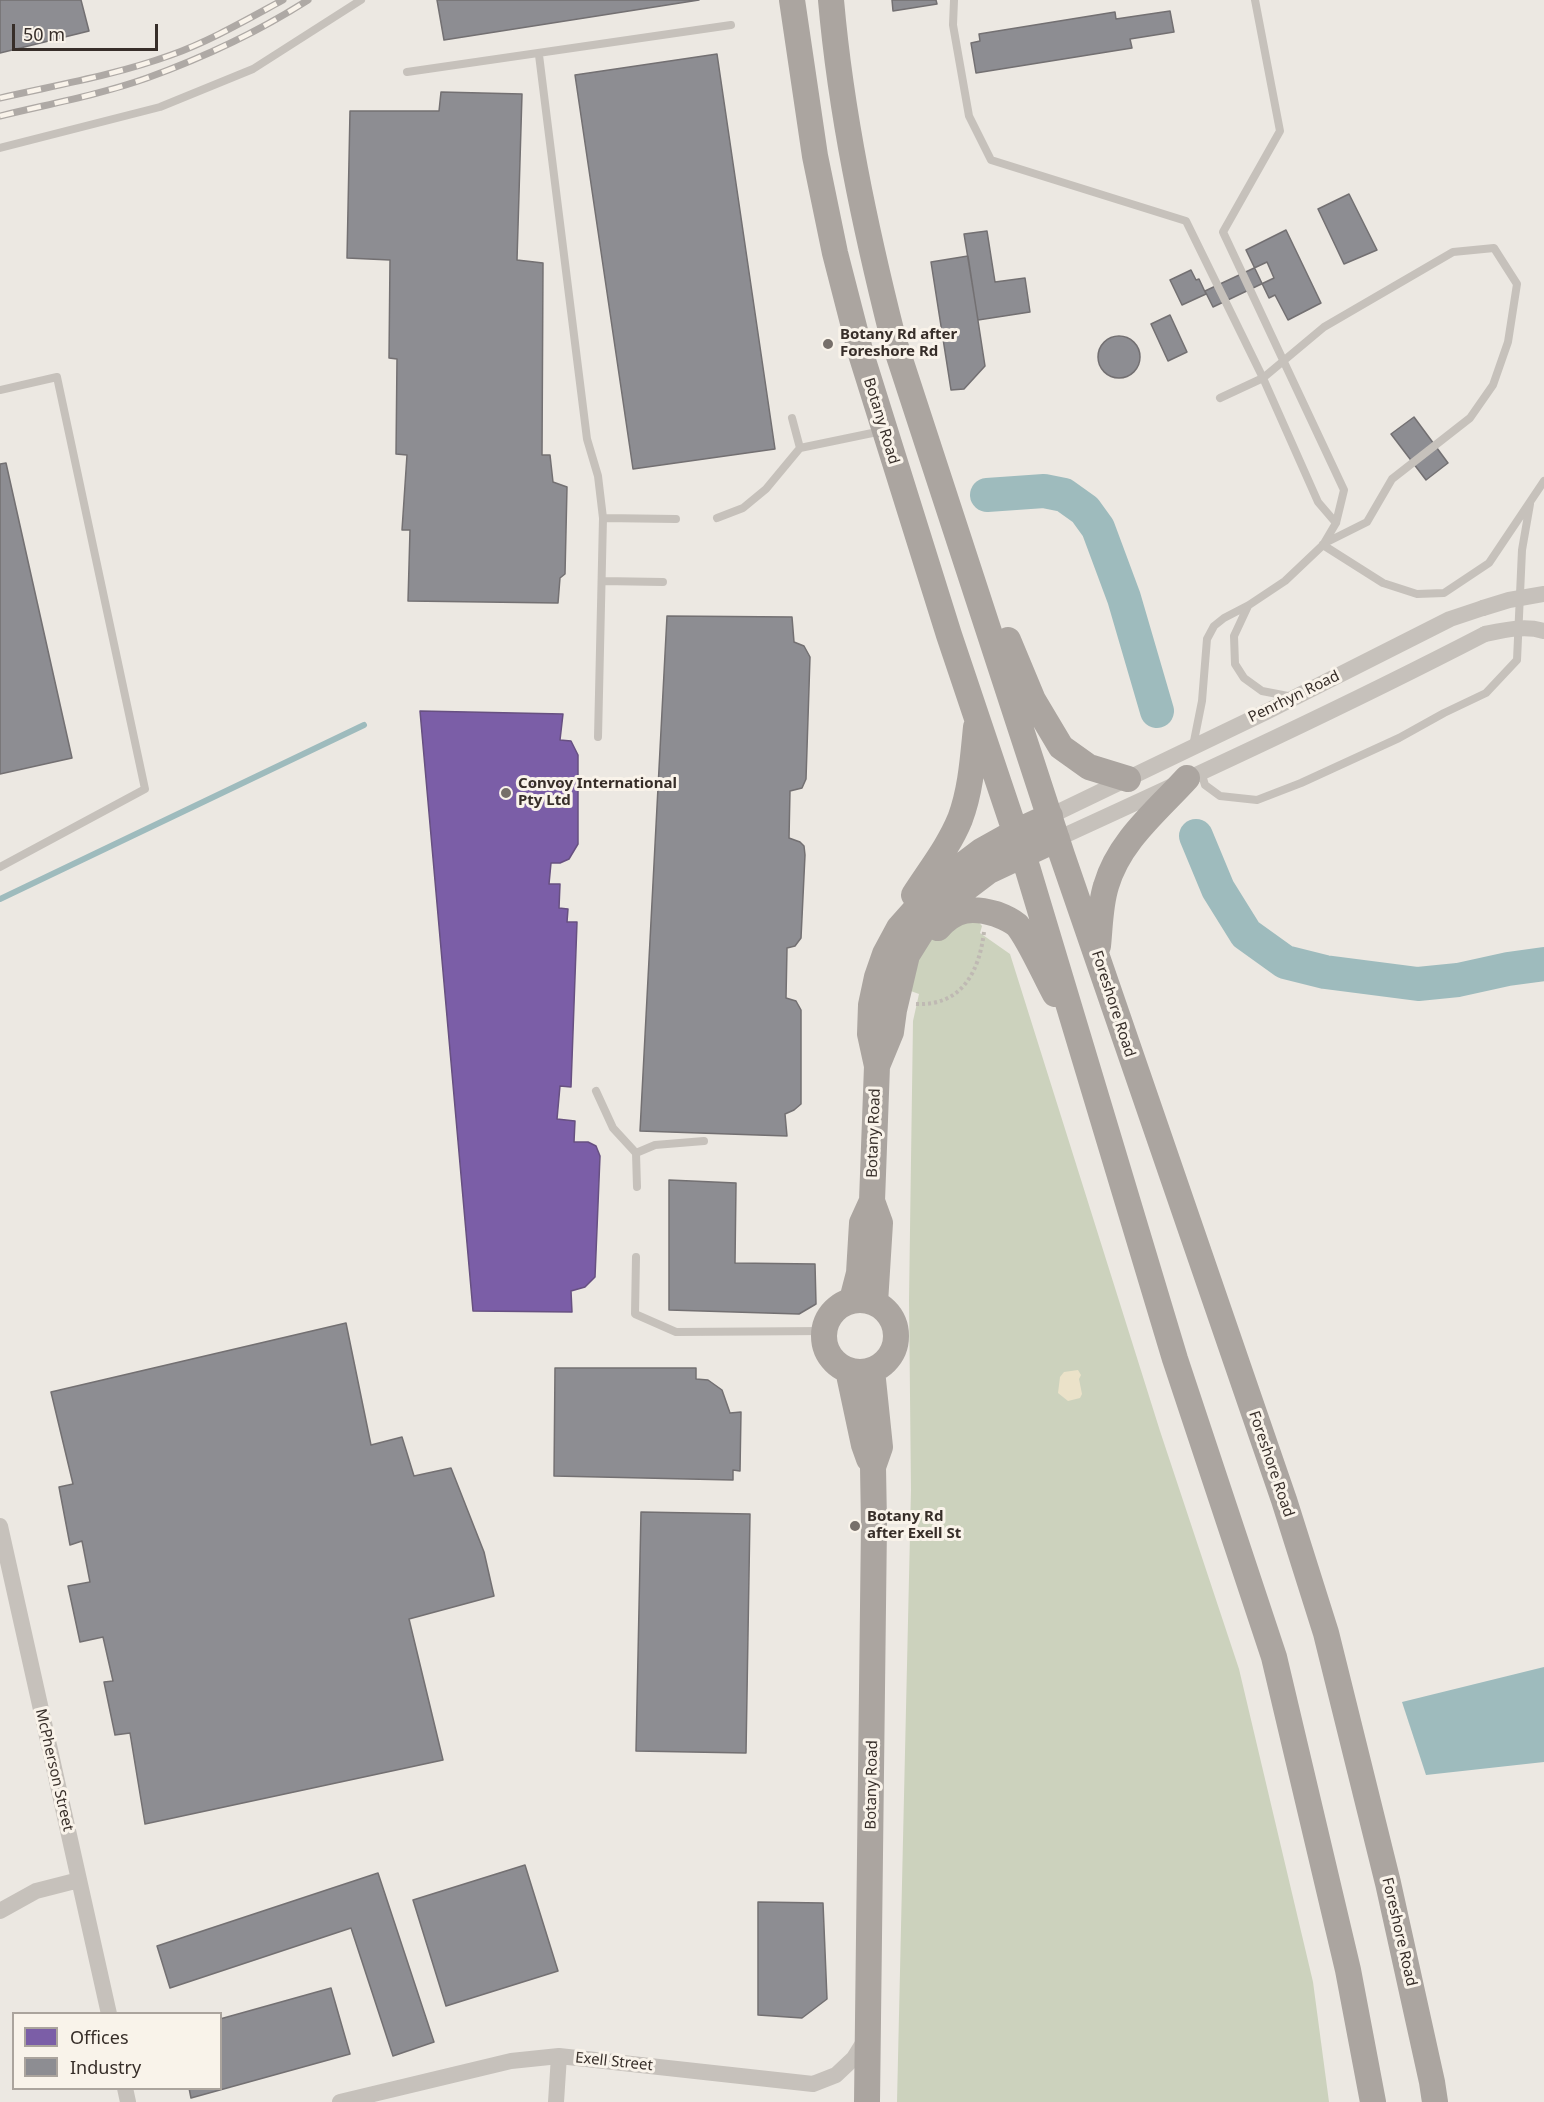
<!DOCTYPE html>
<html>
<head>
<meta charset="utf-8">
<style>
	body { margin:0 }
	#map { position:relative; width:1544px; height:2102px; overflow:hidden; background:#ece8e2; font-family:"Noto Sans",sans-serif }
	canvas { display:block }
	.legend { position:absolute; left:12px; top:2012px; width:210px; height:78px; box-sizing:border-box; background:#f9f3ea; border:2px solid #aba49d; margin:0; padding:8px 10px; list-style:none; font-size:18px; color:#372e29 }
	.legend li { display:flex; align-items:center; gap:12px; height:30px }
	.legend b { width:30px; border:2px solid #aba49d }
	.scale { position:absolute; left:12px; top:24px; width:146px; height:27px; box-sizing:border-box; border:3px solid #372e29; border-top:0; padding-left:8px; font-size:18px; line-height:21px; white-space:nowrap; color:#372e29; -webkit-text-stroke:4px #f9f3ea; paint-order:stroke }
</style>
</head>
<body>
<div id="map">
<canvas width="1544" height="2102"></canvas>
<ul class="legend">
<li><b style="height:16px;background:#7b5ea7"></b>Offices</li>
<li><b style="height:16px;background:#8d8d92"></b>Industry</li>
</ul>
<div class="scale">50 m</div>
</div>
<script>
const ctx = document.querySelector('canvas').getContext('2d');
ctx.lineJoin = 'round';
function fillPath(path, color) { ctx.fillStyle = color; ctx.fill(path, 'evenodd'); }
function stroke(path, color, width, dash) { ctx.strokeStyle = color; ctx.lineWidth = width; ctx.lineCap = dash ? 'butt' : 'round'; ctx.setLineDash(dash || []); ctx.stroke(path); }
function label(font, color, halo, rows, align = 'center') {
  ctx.font = font + ' "Noto Sans",sans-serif'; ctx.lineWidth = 6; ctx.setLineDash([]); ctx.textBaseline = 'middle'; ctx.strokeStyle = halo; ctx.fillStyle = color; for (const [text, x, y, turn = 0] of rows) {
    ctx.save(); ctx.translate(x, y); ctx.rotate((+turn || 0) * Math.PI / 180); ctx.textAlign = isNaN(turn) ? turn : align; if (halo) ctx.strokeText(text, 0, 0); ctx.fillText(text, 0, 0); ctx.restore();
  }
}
fillPath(new Path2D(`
	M975,918L982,926L980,933L1010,954L1160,1431L1239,1669L1313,1982L1329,2102H897L911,1490L909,1300L913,1021L919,994L908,990C914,970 921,944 940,933C951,927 964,923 975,918Z`), '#ccd2bd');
fillPath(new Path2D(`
	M1078,1370L1081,1375L1079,1379L1082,1394L1080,1398L1068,1401L1058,1393L1060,1377L1064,1372Z`), '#ebe2c9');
fillPath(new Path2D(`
	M1544,1667V1762L1426,1775L1402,1702Z`), '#9ebbbd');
const offices = new Path2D(`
	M420,711L563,714L560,740L571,741L578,755V844L569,859L560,863H551L549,884H560L559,908L568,909L567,922H577L571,1087L560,1086L557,1119L575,1121L574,1142H588L596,1146L600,1156L595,1277L585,1287L571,1291L572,1312L473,1311Z`);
fillPath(offices, '#7b5ea7');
stroke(offices, '#675081', 1.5);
const industry = new Path2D(`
	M0,0H81L89,31L0,53Z
	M437,0H699L444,40Z
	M892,0H936L937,4L893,11Z
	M1170,11L1174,32L1130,39L1132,48L976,73L971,43L980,41L979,34L1115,12L1116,19Z
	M717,54L775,449L633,469L575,75Z
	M441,92L522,94L517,260L543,263L542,455H550L553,482L567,487L565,574L560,578L558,603L408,601L410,530H402L407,455L396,454L397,359L389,358L390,260L347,258L350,111H439Z
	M1349,194L1377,250L1344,264L1318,209Z
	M1286,230L1321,303L1288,320L1275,295L1269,298L1246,250Z
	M987,231L995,282L1025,278L1030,312L978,320L964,234Z
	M968,256L985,366L964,389L951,390L931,262Z
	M1267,262L1274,278L1213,307L1205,291Z
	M1191,270L1196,280L1199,279L1206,294L1182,305L1170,280Z
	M1170,315L1187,352L1168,361L1151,324Z
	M1098 357a21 21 0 1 1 42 0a21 21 0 1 1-42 0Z
	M1414,417L1448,463L1426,480L1391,434Z
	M6,463L72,758L0,774V464Z
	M667,616L792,617L794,642L804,646L810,657L806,779L802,788L790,791L789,838L800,842L804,846L805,855L801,938L795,946L787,948L786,998L796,1001L801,1010V1104L794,1110L785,1114L787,1136L640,1131Z
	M669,1180L736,1183L735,1263L815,1264L816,1304L799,1314L669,1310Z
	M346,1323L371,1445L402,1437L414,1476L451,1468L484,1552L494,1596L409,1619L443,1760L145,1824L130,1733L115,1735L104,1682L113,1681L103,1637L80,1642L68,1586L90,1582L82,1541L70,1545L59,1487L73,1484L51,1392Z
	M555,1368H696V1379L708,1380L722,1390L730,1413L741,1412L740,1471L733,1470V1480L554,1476Z
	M641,1512L750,1514L746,1753L636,1751Z
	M525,1865L558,1971L446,2006L413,1900Z
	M378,1873L434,2042L393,2056L351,1928L170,1988L157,1946Z
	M758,1902L823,1903L827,1999L802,2018L758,2015Z
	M331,1988L350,2054L191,2098L189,2088H220V2019Z`);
fillPath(industry, '#8d8d92');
stroke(industry, '#737072', 1.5);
stroke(new Path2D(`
	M0,899L364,725`), '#9ebbbd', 6);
stroke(new Path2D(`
	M987,495L1044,491L1064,495L1085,510L1098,528L1124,598L1157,711
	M1196,836L1218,889L1246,934L1285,962L1325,972L1418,984L1458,980L1508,969L1544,964`), '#9ebbbd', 34);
stroke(new Path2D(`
	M916,1004C961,1006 979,973 984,932`), '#bfb9b3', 4, [3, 3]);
stroke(new Path2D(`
	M954,0L953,25L969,116L991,160L1186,221L1263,378L1318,502L1336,523
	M539,55L587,439L598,476L603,518L598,737
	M407,72L731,25
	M0,148L160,107L253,69L361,0
	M0,390L57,377L145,789L0,867
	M1220,398L1263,378L1324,327L1453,252L1494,248L1517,284L1508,342L1493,385L1470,418L1392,479L1367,522L1323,544
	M800,448L882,431
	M603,518L676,519
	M717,518L743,508L766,489L800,448L792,418
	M1323,545L1383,583L1417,594L1444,593L1489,563L1544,481
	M602,581L663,582
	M1248,606L1234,636L1235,664L1244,678L1262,691L1293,697
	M1193,746L1202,701L1207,639L1214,626L1224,618L1249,605L1285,581L1323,545L1336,523L1344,490L1223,232L1280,131L1255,0
	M1201,772L1205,785L1220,796L1257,800L1301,783L1399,738L1444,713L1486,693L1517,660L1522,550L1530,504
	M596,1091L613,1128L636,1153L637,1187
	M636,1153L655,1145L704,1141
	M636,1257L635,1314L676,1332L824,1331`), '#c6c1bb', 8);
stroke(new Path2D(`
	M1050,816L1264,713L1450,619L1483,608
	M1057,839C1201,773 1344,707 1485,634
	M0,1526L109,2014
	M0,1911L36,1891L79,1880
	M125,2088L128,2102
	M340,2102L511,2061L559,2056L813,2084L836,2075L854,2058L867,2037
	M556,2102L559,2056`), '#c6c1bb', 16);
stroke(new Path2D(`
	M792,0L815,156L835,253L861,354L949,635L1028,870L1175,1359L1274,1657L1348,1970L1373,2102
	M831,0C841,114 865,227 893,338L1062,855L1284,1500L1326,1633L1388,1883L1432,2082L1435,2102
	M1008,640L1033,700L1061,747L1089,767L1128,779
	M914,895C930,870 949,846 960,819C971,790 973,757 976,727
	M938,928C956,908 972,907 996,914C1004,917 1011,920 1017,925C1029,939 1045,976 1055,994
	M1098,946C1100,927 1100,905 1106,886C1119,841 1157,811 1187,778
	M877,1066L891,1032L894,1010L907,955L922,931L952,899L989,871L1057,839
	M824 1336a36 36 0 1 1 72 0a36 36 0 1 1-72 0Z
	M852,1300L859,1273L862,1223L872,1201
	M875,1303L880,1223L872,1201L877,1066L870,1034L871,1005L877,977L885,954L899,928L940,882L981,851L1015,832L1050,816
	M848,1370L864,1445L869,1459
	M867,2102L874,1524L873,1467L880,1447L872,1370`), '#aba5a0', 26);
const rail = new Path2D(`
	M0,98C57,85 116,75 171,55C210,41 246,20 283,0
	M0,116C49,104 99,95 147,78C202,58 258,32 308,0`);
stroke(rail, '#aea9a5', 7);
stroke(rail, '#f9f3ea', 4.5, [14]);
stroke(new Path2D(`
	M1483,608L1509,600L1544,594
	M1485,634C1504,630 1525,625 1544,631`), '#c6c1bb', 16);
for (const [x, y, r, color] of [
	[828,344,6,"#766f6a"],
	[506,793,6,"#766f6a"],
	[855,1526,6,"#766f6a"]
]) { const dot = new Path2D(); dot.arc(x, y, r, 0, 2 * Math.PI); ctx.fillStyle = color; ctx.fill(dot); stroke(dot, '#f9f3ea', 2); }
label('bold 15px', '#372e29', '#f9f3ea', [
	["Botany Rd after",840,335],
	["Foreshore Rd",840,352],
	["Convoy International",518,784],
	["Pty Ltd",518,801],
	["Botany Rd",867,1517],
	["after Exell St",867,1534]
], 'left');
label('15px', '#372e29', '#f9f3ea', [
	["Botany Road",881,421,73],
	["Penrhyn Road",1294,697,-26],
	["Foreshore Road",1113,1004,72],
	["Botany Road",874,1133,-88],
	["Foreshore Road",1271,1464,71],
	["McPherson Street",54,1770,77],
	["Botany Road",872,1785,-89],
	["Foreshore Road",1399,1932,77],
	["Exell Street",614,2062,6]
]);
</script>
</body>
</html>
